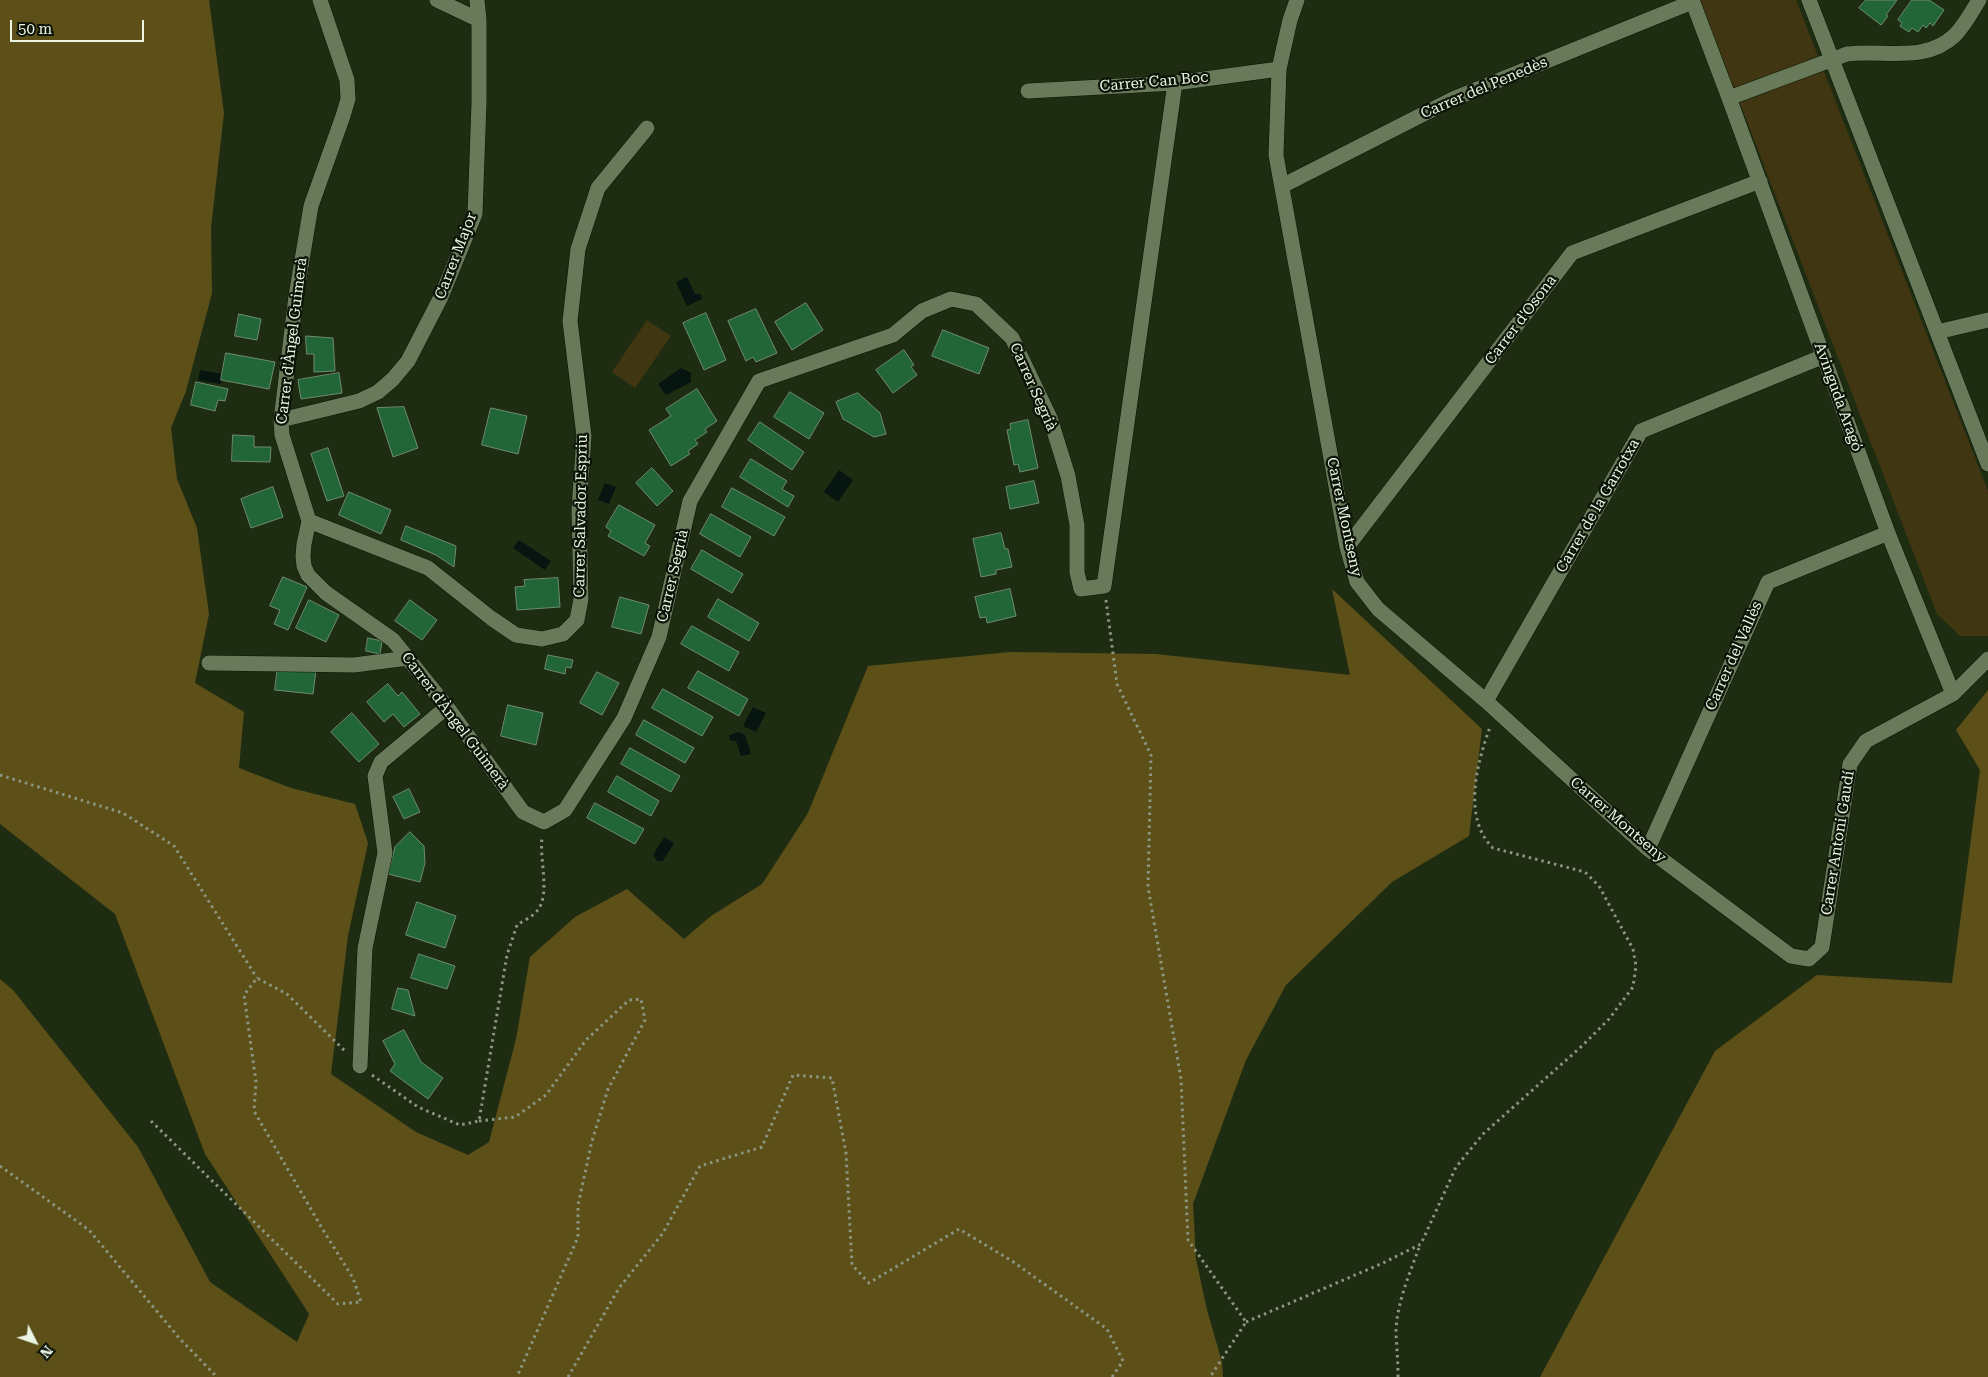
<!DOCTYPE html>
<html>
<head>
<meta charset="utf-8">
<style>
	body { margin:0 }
	#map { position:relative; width:1988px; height:1377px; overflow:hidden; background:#1e2d12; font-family:"Roboto Serif",serif }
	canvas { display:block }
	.north { position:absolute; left:10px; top:1317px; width:50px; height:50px; -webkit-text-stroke:4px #0c1307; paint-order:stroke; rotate:131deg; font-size:14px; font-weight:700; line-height:20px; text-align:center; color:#ebf5e4 }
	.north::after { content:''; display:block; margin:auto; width:18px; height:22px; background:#ebf5e4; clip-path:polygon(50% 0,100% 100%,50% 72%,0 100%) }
	.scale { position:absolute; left:10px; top:20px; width:134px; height:22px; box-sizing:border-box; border:2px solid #ebf5e4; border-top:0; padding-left:6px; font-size:15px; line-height:18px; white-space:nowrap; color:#ebf5e4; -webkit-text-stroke:4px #0c1307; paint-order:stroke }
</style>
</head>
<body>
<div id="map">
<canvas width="1988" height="1377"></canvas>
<div class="north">N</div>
<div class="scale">50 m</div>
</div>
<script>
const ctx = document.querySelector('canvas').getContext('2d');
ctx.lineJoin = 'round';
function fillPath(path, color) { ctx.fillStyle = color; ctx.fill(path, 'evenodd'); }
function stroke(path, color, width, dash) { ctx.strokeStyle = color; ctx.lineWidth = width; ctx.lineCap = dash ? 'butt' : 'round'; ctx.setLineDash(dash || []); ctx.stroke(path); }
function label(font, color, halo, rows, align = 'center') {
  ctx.font = font + ' "Roboto Serif",serif'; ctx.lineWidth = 4.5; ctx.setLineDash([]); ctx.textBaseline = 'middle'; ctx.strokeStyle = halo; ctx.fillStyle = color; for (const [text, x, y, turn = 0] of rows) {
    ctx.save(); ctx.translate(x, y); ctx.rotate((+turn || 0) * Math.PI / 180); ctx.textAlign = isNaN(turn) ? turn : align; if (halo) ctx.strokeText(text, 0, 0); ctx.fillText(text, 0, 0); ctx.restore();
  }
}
fillPath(new Path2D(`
	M1700,0H1796L1988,491V636H1960L1937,614Z
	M647,320L671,336L635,388L612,372Z`), '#403612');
fillPath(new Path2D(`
	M0,0H209L224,113L211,228L212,293L186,391L171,428L177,479L197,528L209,614L195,683L244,712L239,768L291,788L355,804L368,843L348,936L331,1074L416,1132L468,1155L489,1142L516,1039L530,957L575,917L627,889L684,939L711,916L762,884L808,813L868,666L1010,652L1156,654L1350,675L1332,589L1482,729L1469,836L1392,882L1286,985L1246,1060L1193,1204L1196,1259L1207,1310L1222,1362L1223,1377H0V979L13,990L138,1147L210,1282L297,1342L309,1314L205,1154L115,914L0,824Z
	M1988,690V1377H1540L1715,1051L1817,975L1952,983L1980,770L1956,730Z`), '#5d4f18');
fillPath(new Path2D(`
	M687,277L695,294H701L702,299L687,306L676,282Z
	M681,368L691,373V382L666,395L658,384Z
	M200,370L223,374L221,384L198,380Z
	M839,470L853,480L838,502L824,492Z
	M605,483L616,487L609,504L598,500Z
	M519,540L551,561L545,570L513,548Z
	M753,707L766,713L756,732L743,726Z
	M739,732L745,735L751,754L741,756L736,741H730L729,735Z
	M664,837L674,843L663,861H657L653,855Z`), '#061510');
const building = new Path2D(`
	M1866,0H1897L1886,15L1888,16L1881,25L1859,8Z
	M1912,0H1929L1944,10L1933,26L1930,23L1926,28L1923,25L1918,32L1912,28L1909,32L1900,26L1902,23L1898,20Z
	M806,303L823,330L792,350L775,322Z
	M756,309L777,353L756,362L753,357L746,361L728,321Z
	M706,313L726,360L704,370L683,323Z
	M239,314L261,319L257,340L235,336Z
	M943,330L989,348L979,374L932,356Z
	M306,336L333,338L335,371L314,372V354H307Z
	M904,350L914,365L911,367L917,375L893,393L876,370Z
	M226,353L275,362L269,389L221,380Z
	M339,373L342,393L301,399L298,380Z
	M196,382L228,389L225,401L218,400L215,411L191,405Z
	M697,389L717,421L705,429L707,432L695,440L698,444L688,451L690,454L671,466L649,430L671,416L666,409Z
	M790,392L824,413L809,439L774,417Z
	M858,393L880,413L886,434L874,437L843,419L836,402Z
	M404,407L418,448L393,457L377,408Z
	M491,408L527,416L518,454L482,445Z
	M1028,420L1038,468L1020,472L1018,464L1014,465L1007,430L1011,429L1010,424Z
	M760,422L804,452L792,470L748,440Z
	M233,435L254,436V447H271L270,462L232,461Z
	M328,448L344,496L327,501L311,454Z
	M751,459L787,481L782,489L794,496L788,507L740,477Z
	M652,468L673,491L657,506L636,483Z
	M1034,481L1039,503L1010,509L1006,487Z
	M273,487L283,517L251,528L241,499Z
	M732,488L785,517L774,536L722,507Z
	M349,492L391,510L381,534L339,515Z
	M619,505L655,525L645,543L650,546L644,556L608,536L611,531L606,527Z
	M711,514L751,537L740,557L700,534Z
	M406,526L456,546L454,567L436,555L401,540Z
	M1001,533L1005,549H1008L1012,567L996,570V574L981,577L973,539Z
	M702,550L743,574L732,593L691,569Z
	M283,577L307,587L288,630L274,624L280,610L270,606Z
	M558,578L560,607L517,610L515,587L525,586L524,580Z
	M1010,589L1016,616L987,623L986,617L980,618L975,597Z
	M620,597L649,605L641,634L612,627Z
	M718,599L759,623L749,641L708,617Z
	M309,600L339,615L326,642L296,628Z
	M410,600L437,620L422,640L395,621Z
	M692,626L739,652L729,671L681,644Z
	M368,638L382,641L380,654L366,651Z
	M548,655L573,660L571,668L566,667L565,674L545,669Z
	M278,666L316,670L313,694L275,690Z
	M698,671L748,699L739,716L688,688Z
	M597,672L619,683L602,715L580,703Z
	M388,684L398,696L402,692L420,714L404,727L393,714L384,722L367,702Z
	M663,689L713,717L702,736L652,708Z
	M508,705L543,713L536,745L501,736Z
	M352,713L379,744L359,762L331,732Z
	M644,720L694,748L685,763L636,735Z
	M630,748L680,776L671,792L621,764Z
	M617,776L659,801L651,816L608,792Z
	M409,789L420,812L404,819L393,797Z
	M595,803L644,829L635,844L587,818Z
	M410,832L424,846L425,863L420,882L388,874L395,847Z
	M417,902L456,916L445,948L406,935Z
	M419,954L455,966L447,989L411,978Z
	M398,988L408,990L415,1016L392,1009Z
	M404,1030L421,1062L443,1078L428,1099L390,1071L395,1064L383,1041Z`);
fillPath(building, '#226537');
stroke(building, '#6e8c74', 1);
const street = new Path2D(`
	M320,0L347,80L348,99L343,116L311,206L296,296L281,420L282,435L309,521L304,544L303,556L304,566L308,575L326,593L393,640L447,707L523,812L544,822L565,810L624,718L659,637L690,501L759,381L893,335L922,311L951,299L976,304L1012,338L1050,418L1068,476L1077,525V572L1081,589L1104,586L1175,83
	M437,0L479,20
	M1297,0L1290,20L1279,69L1276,155L1347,547L1357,582L1378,609L1486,701L1648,849L1791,956L1809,959L1822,947L1850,764L1866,741L1953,694L1988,659
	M1692,0L1729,98L1888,533L1953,694
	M1809,0L1988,464
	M1028,91L1175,83L1279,69
	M1729,98L1847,54C1883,49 1925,64 1955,35C1965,25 1972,11 1979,0
	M1282,186L1453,99L1692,2
	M1937,332L1988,320
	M281,420L359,401L378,392L393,379L408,361L441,297L475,214L479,103V20L477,0
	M309,521L428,568L491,618L516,635L542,639L563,634L577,620L581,599L579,509L584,436L570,321L578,249L598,188L647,128
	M1347,547L1572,253L1760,181
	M209,663L354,665L408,658
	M1486,701L1641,431L1824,356
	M1648,849L1768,582L1888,533
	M360,1066L365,948L385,853L375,776L381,762L447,707`);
stroke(street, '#081500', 16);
stroke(new Path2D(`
	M1106,600L1117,684L1151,755L1148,887L1181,1079L1188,1240L1246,1322L1210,1377
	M0,775L123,813L174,846L257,978
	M372,1075L418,1107L460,1125L479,1121L507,955L517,925C523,921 532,917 537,911C551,895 539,859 542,838
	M151,1121L338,1304L361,1302L353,1278L323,1230L254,1111L256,1082L244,995L257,978L287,994L345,1051
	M479,1121L515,1117L546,1095L586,1040L629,1000L641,999L645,1020L608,1089L592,1141L578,1205V1237L517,1377
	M0,1166L89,1230L180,1339L217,1377
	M1246,1322L1383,1263L1421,1244L1456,1167L1483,1134L1582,1046L1609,1019L1633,987L1636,966L1633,949L1599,886L1585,872L1493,848C1462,818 1477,763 1490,727
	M568,1377L619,1288L663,1233L700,1166L762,1147L793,1075L832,1078L846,1153L852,1265L869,1283L959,1229L1012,1261L1107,1329L1123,1361L1112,1377
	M1398,1377C1398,1363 1397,1349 1396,1334C1396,1304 1410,1273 1420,1245`), '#8b9782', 3, [2.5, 4]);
stroke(street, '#697a5b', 15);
label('15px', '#ebf5e4', '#0c1307', [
	["Carrer Can Boc",1154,82,-5],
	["Carrer del Penedès",1484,88,-23],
	["Carrer Major",456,256,-69],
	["Carrer d'Osona",1521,320,-53],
	["Carrer d'Àngel Guimerà",292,341,-83],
	["Carrer Segrià",1033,387,66],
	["Avinguda Aragó",1838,397,70],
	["Carrer de la Garrotxa",1598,506,-60],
	["Carrer Salvador Espriu",581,516,-89],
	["Carrer Montseny",1344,517,78],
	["Carrer Segrià",673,576,-77],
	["Carrer del Vallès",1734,656,-66],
	["Carrer d'Àngel Guimerà",455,721,53],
	["Carrer Montseny",1618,820,41],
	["Carrer Antoni Gaudí",1838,843,-81]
]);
</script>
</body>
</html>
